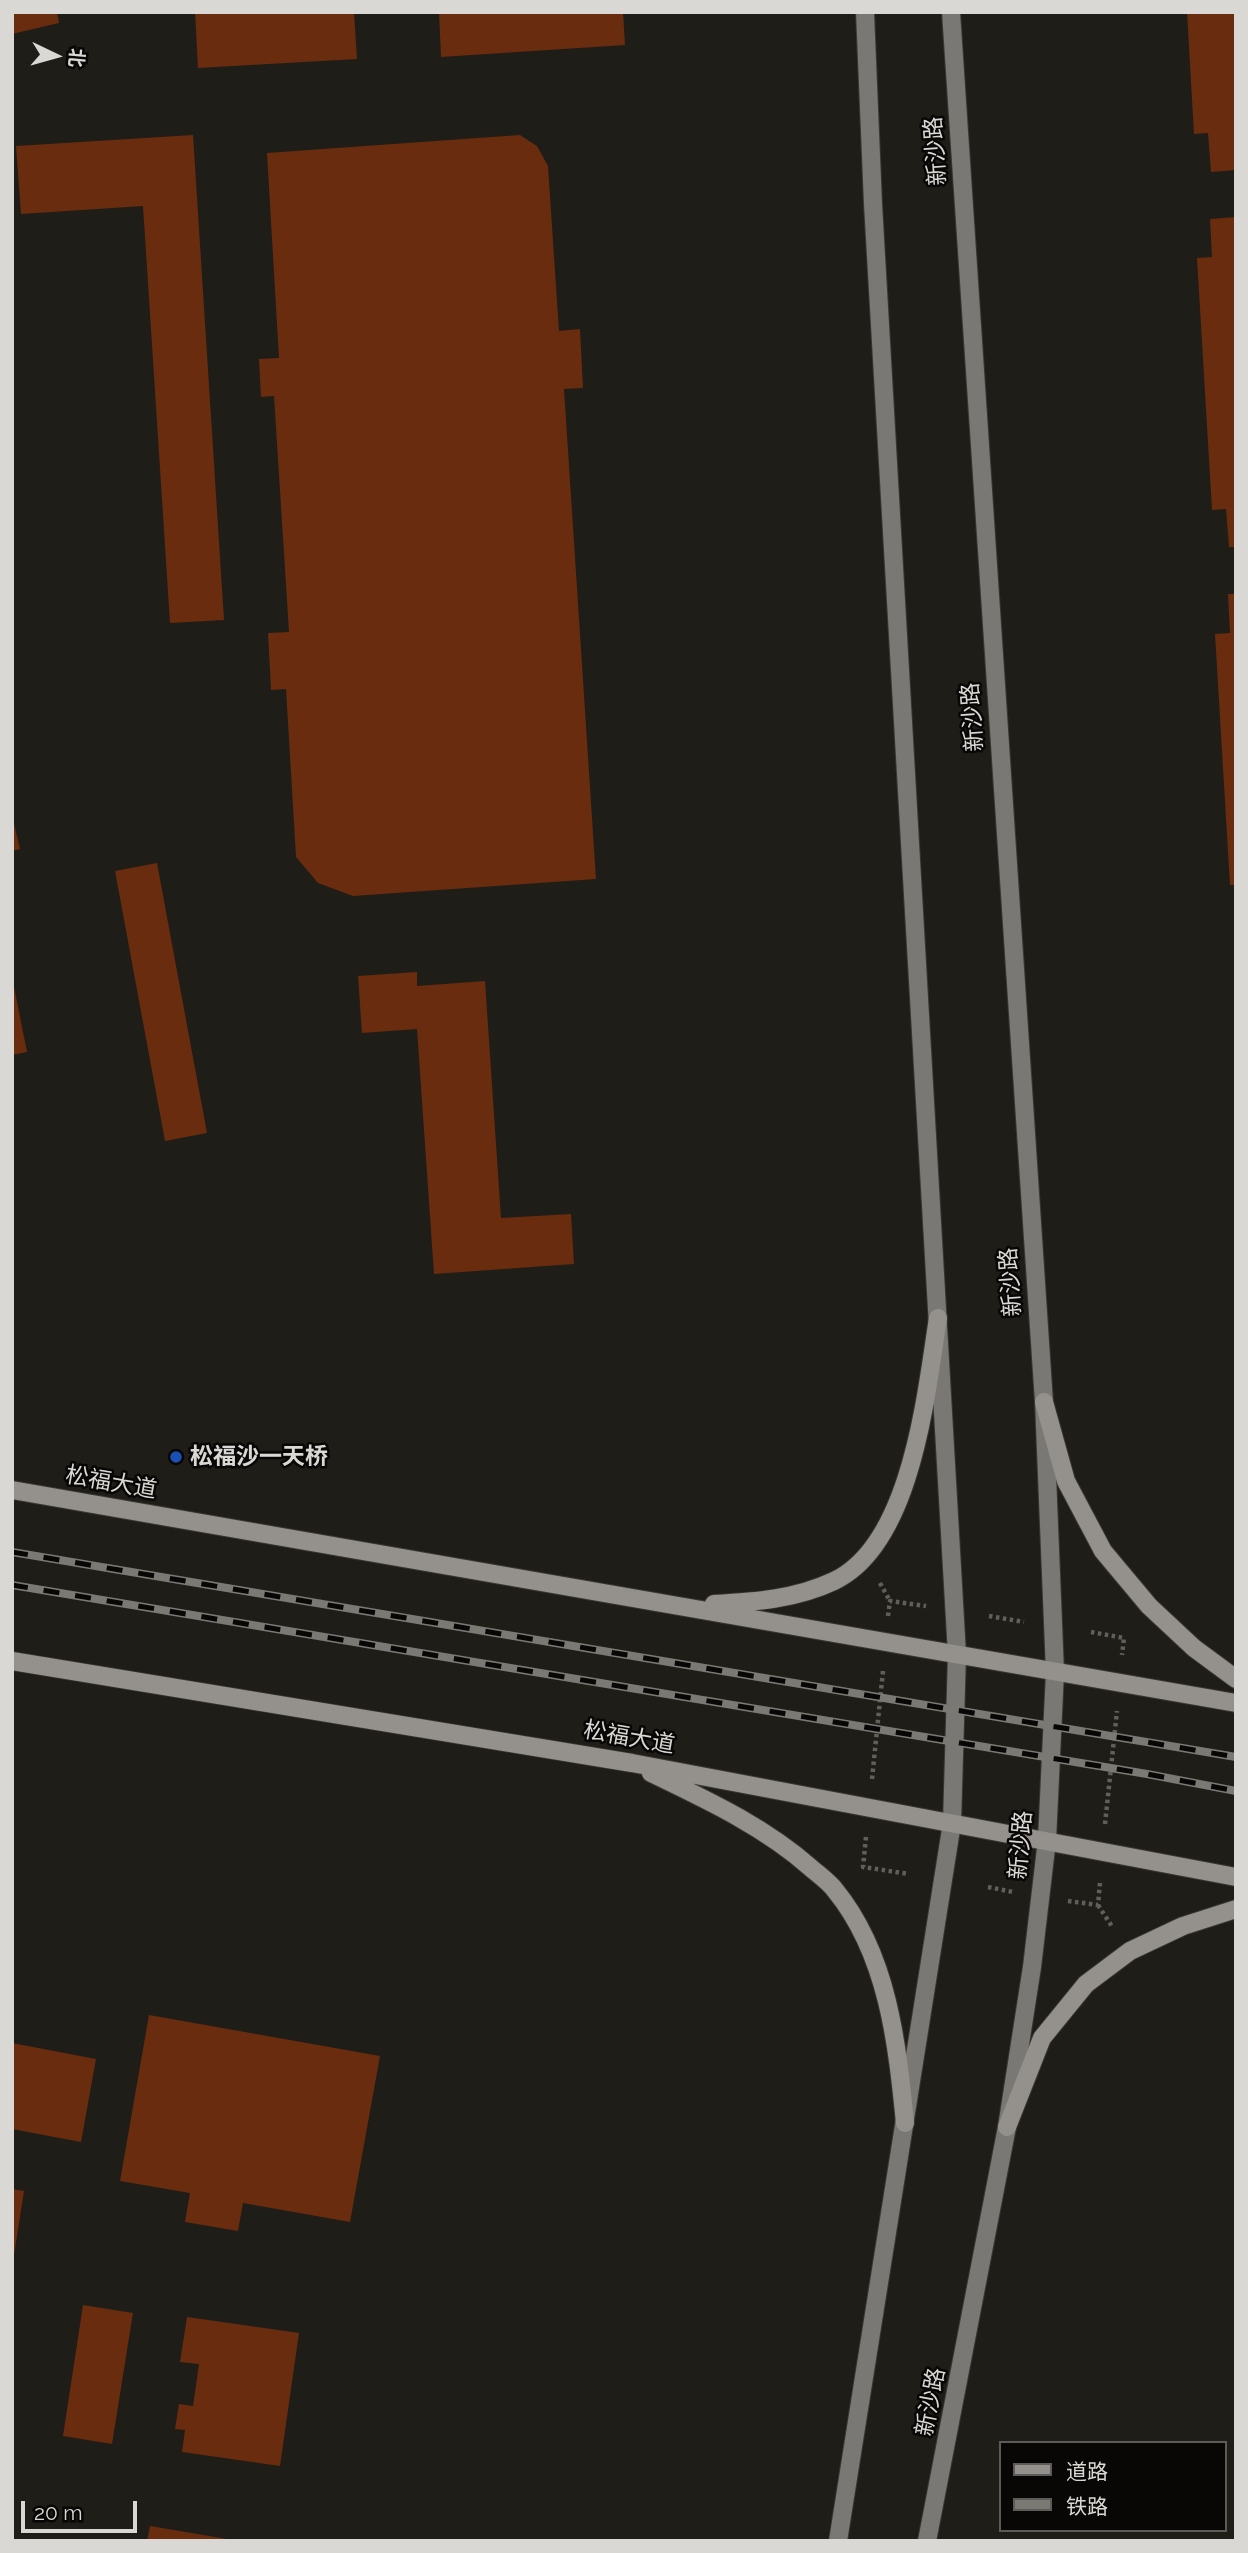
<!DOCTYPE html>
<html>
<head>
<meta charset="utf-8">
<style>
	body { margin:0 }
	#map { position:relative; width:1248px; height:2553px; overflow:hidden; background:#1f1d18; font-family:Raleway,"Noto Sans SC",sans-serif }
	canvas { display:block }
	.frame { position:absolute; inset:0; border:14px solid #d9d8d4; pointer-events:none }
	.legend { position:absolute; left:999px; top:2441px; width:228px; height:91px; box-sizing:border-box; background:#080706; border:2px solid #5c5b58; margin:0; padding:9px 12px; list-style:none; font-size:21px; color:#d9d8d4 }
	.legend li { display:flex; align-items:center; gap:14px; height:35px }
	.legend b { width:35px; border:2px solid #5c5b58 }
	.north { position:absolute; left:21px; top:21px; width:70px; height:70px; -webkit-text-stroke:5px #080706; paint-order:stroke; rotate:95deg; font-size:19px; font-weight:700; line-height:28px; text-align:center; color:#d9d8d4 }
	.north::after { content:''; display:block; margin:auto; width:24px; height:32px; background:#d9d8d4; clip-path:polygon(50% 0,100% 100%,50% 72%,0 100%) }
	.scale { position:absolute; left:21px; top:2501px; width:116px; height:32px; box-sizing:border-box; border:4px solid #d9d8d4; border-top:0; padding-left:9px; font-size:21px; line-height:24px; white-space:nowrap; color:#d9d8d4; -webkit-text-stroke:5px #080706; paint-order:stroke }
</style>
</head>
<body>
<div id="map">
<canvas width="1248" height="2553"></canvas>
<div class="frame"></div>
<ul class="legend">
<li><b style="height:9px;background:#94918c"></b>道路</li>
<li><b style="height:9px;background:#7a7974"></b>铁路</li>
</ul>
<div class="north">北</div>
<div class="scale">20 m</div>
</div>
<script>
const ctx = document.querySelector('canvas').getContext('2d');
ctx.lineJoin = 'round';
function fillPath(path, color) { ctx.fillStyle = color; ctx.fill(path, 'evenodd'); }
function stroke(path, color, width, dash) { ctx.strokeStyle = color; ctx.lineWidth = width; ctx.lineCap = dash ? 'butt' : 'round'; ctx.setLineDash(dash || []); ctx.stroke(path); }
function label(font, color, halo, rows, align = 'center') {
  ctx.font = font + ' Raleway,"Noto Sans SC",sans-serif'; ctx.lineWidth = 5; ctx.setLineDash([]); ctx.textBaseline = 'middle'; ctx.strokeStyle = halo; ctx.fillStyle = color; for (const [text, x, y, turn = 0] of rows) {
    ctx.save(); ctx.translate(x, y); ctx.rotate((+turn || 0) * Math.PI / 180); ctx.textAlign = isNaN(turn) ? turn : align; if (halo) ctx.strokeText(text, 0, 0); ctx.fillText(text, 0, 0); ctx.restore();
  }
}
fillPath(new Path2D(`
	M12,12H57L59,23L12,34Z
	M195,12H354L357,59L198,68Z
	M439,12H623L625,45L441,57Z
	M1187,12H1236V170L1211,172L1208,133L1194,134Z
	M193,135L224,620L170,623L143,206L21,214L16,146Z
	M520,135L537,146L548,166L559,331L580,329L583,388L564,389L596,879L353,896L318,883L296,857L286,689L271,690L268,633L289,632L274,396L261,397L259,359L279,358L267,153Z
	M1236,217V547H1229L1226,509L1212,510L1197,258L1212,257L1210,219Z
	M1228,594H1236V885H1230L1215,634L1230,633Z
	M12,815L20,849L12,851Z
	M157,863L207,1133L165,1141L115,871Z
	M417,972V986L485,981L501,1218L571,1214L574,1264L434,1274L417,1029L362,1033L358,976Z
	M12,977L27,1052L12,1055Z
	M149,2015L380,2056L350,2222L243,2203L238,2231L185,2222L190,2193L120,2181Z
	M12,2043L96,2059L81,2142L12,2129Z
	M12,2189L24,2191L14,2255H12Z
	M83,2305L133,2313L112,2444L63,2436Z
	M187,2317L299,2333L280,2466L182,2452L185,2430L175,2429L179,2404L193,2406L199,2364L180,2362Z
	M150,2526L227,2539V2541H147Z`), '#692c0e');
const secondary = new Path2D(`
	M838,2541L952,1823L957,1654L873,204L865,12
	M927,2541L1007,2127L1032,1967L1047,1840L1055,1672L1044,1402L951,12`);
const primary = new Path2D(`
	M1044,1402L1066,1481L1103,1551L1149,1606L1194,1648L1236,1679
	M12,1490L1236,1703
	M714,1604C755,1602 796,1599 834,1581C912,1544 926,1394 938,1318
	M12,1661L632,1763L1236,1877
	M651,1773C707,1800 765,1827 811,1868C819,1875 829,1882 835,1890C888,1955 897,2043 905,2123
	M1007,2127L1042,2038L1086,1984L1130,1951L1183,1926L1236,1909`);
stroke(secondary, '#393732', 20);
stroke(primary, '#393732', 20);
stroke(new Path2D(`
	M880,1583L890,1601
	M888,1616L890,1601L926,1606
	M989,1616L1024,1622
	M1091,1632L1124,1638L1122,1655
	M872,1779L883,1671
	M1105,1824L1117,1711
	M866,1837L863,1867L909,1874
	M988,1887L1013,1892
	M1068,1901L1098,1905L1100,1883
	M1098,1905L1113,1928`), '#615f5b', 4.5, [3.5, 3.5]);
stroke(secondary, '#7a7874', 18);
stroke(primary, '#94918c', 18);
const rail = new Path2D(`
	M12,1552L1236,1757
	M12,1585L1147,1774L1236,1791`);
stroke(rail, '#7a7974', 8);
stroke(rail, '#080706', 5, [16]);
for (const [x, y, r, color] of [
	[176,1457,7,"#1a4fb4"]
]) { const dot = new Path2D(); dot.arc(x, y, r, 0, 2 * Math.PI); ctx.fillStyle = color; ctx.fill(dot); stroke(dot, '#080706', 2.5); }
label('23px', '#d9d8d4', '#080706', [
	["新沙路",936,151,-94],
	["新沙路",973,717,-94],
	["新沙路",1011,1282,-94],
	["松福大道",111,1483,10],
	["松福大道",629,1738,10],
	["新沙路",1021,1845,-85],
	["新沙路",931,2402,-79]
]);
label('bold 23px', '#d9d8d4', '#080706', [
	["松福沙一天桥",190,1457]
], 'left');
</script>
</body>
</html>
